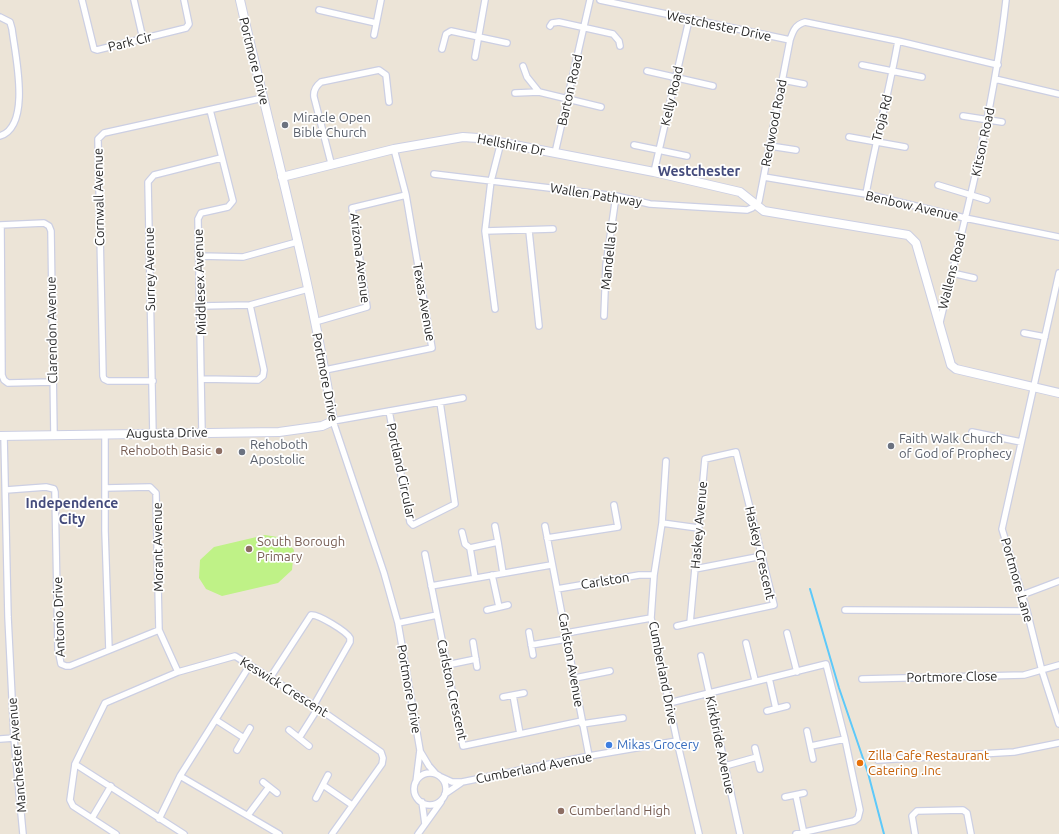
<!DOCTYPE html>
<html>
<head>
<meta charset="utf-8">
<style>
	body { margin:0 }
	canvas { display:block; background:#ece4d7 }
</style>
</head>
<body>
<canvas width="1059" height="834"></canvas>
<script>
const ctx = document.querySelector('canvas').getContext('2d');
ctx.lineJoin = 'round';
function fillPath(path, color) { ctx.fillStyle = color; ctx.fill(path, 'evenodd'); }
function stroke(path, color, width, dash) { ctx.strokeStyle = color; ctx.lineWidth = width; ctx.lineCap = dash ? 'butt' : 'round'; ctx.setLineDash(dash || []); ctx.stroke(path); }
function label(font, color, halo, rows, align = 'center') {
  ctx.font = font + ' Ubuntu,sans-serif'; ctx.lineWidth = 3.5; ctx.setLineDash([]); ctx.textBaseline = 'middle'; ctx.strokeStyle = halo; ctx.fillStyle = color; for (const [text, x, y, turn = 0] of rows) {
    ctx.save(); ctx.translate(x, y); ctx.rotate((+turn || 0) * Math.PI / 180); ctx.textAlign = isNaN(turn) ? turn : align; if (halo) ctx.strokeText(text, 0, 0); ctx.fillText(text, 0, 0); ctx.restore();
  }
}
fillPath(new Path2D(`
	M265,535L284,538L294,550L292,570L278,583L222,596L206,589L199,578L200,560L214,547Z`), '#bff287');
stroke(new Path2D(`
	M810,589L839,688L868,773L884,834`), '#5dc9fa', 2);
const street = new Path2D(`
	M82,0L94,49L97,50L186,28L189,24L184,0
	M134,0L143,39
	M600,0L790,40
	M319,10L376,23
	M0,17L10,22L12,29C15,54 32,126 0,136
	M550,26L552,23L559,22L613,34L619,41L620,46
	M374,35L381,0
	M442,49L446,34L451,31L507,43
	M475,57L485,0
	M862,65L922,77
	M523,66L527,77L539,92
	M647,71L713,86
	M995,79L1059,94
	M783,80L804,84
	M515,93L539,92L601,107
	M963,116L1002,122
	M849,137L905,147
	M634,145L687,156
	M770,146L796,150
	M555,153L590,0
	M331,163L314,97C313,90 316,86 321,82L379,70L386,75L389,102
	M654,172L689,20
	M434,174L616,196L650,204L747,210L752,208L759,201L790,40C793,31 795,25 805,22L898,41L998,65
	M764,177L866,194L965,218L1059,237
	M938,185L987,200
	M866,194C875,143 889,93 898,41
	M0,225L44,223L49,226L51,231L54,435
	M1,225L2,375L4,380L8,383L52,382
	M485,231L553,229
	M529,231L539,326
	M200,256L243,257L297,242
	M952,273L974,278
	M1059,273L1002,529L1027,611L1042,671L1059,724
	M201,306L250,305L308,289
	M495,309L485,231L491,181L501,142
	M604,316L606,265L616,196
	M315,322L367,307L352,208L406,195
	M940,322C966,215 994,109 1006,0
	M1024,333L1045,337
	M325,370L432,348L406,195L394,149
	M202,379L258,380L263,376L264,370L250,305
	M153,381H108L104,379L103,376L98,139L104,133L263,98
	M389,411L410,522L413,525L455,504L440,402
	M972,432L1021,442
	M202,433L198,219L201,213L228,207L233,201L210,110
	M105,434V531L109,650
	M153,435L148,182L154,175L221,158
	M4,436L8,617L14,738L23,834
	M666,461L662,523L654,575L651,618L677,741L699,834
	M105,488L150,487L156,493L159,630L178,672
	M6,490L46,487L54,489L55,492L58,649L61,664L66,666H70L159,630
	M662,523L698,528
	M495,526L498,542
	M545,526L589,756
	M462,532L465,544L470,548
	M547,538L618,527L614,505
	M425,554L463,746L582,721
	M695,569L762,556
	M492,575L499,607
	M475,578L470,548L498,542L503,573
	M431,586L551,565
	M557,589L639,575H654
	M1022,595L1059,581
	M487,610L508,605
	M845,610L1027,611
	M398,623L437,615
	M677,626L690,623L774,605L736,452L705,459L690,623
	M529,632L533,655
	M566,633L651,618
	M787,633L797,672
	M473,642L477,667
	M746,643L755,680
	M531,645L567,639
	M701,656L740,834
	M447,665L476,659
	M270,678L311,615C318,614 346,631 350,638V642L314,705
	M575,678L610,671
	M769,678L776,709
	M862,679L1024,675L1059,665
	M513,695L520,734
	M503,697L524,693
	M669,703L826,664L845,739L860,810L858,818L854,821L796,834
	M767,711L787,706
	M216,720L244,738
	M582,724L623,718
	M289,730L309,746
	M807,731L813,759
	M299,738L318,708
	M0,739L14,738
	M811,746L845,739
	M755,748L760,769
	M237,750L250,728
	M420,751L429,766L436,774
	M878,760L1014,752L1059,743
	M75,764L184,834
	M725,766L757,757
	M414 789a16 16 0 1 1 32 0a16 16 0 1 1-32 0Z
	M180,776L279,834
	M441,777L452,782H462L589,756L677,741
	M263,782L277,793
	M416,782L420,750L398,623L384,573L333,421L463,398
	M323,785L352,805
	M445,794L461,783
	M796,796L804,834
	M785,797L804,793
	M316,798L328,775
	M422,802L425,824
	M248,815L269,787
	M92,818L111,786
	M159,819L180,776L250,665
	M116,834L73,806L70,800L75,764L105,703L178,672L235,656L318,708L381,752L383,758L382,764L332,834
	M418,834L441,802
	M915,834L912,816L917,811L963,810L967,813L971,834`);
const secondary = new Path2D(`
	M282,177L394,149L463,137L478,138L654,172L740,192L764,211L908,235L916,243L951,365L956,369L1059,393
	M0,436L279,432L322,426L333,421C311,279 272,140 240,0`);
stroke(street, '#cccfe3', 8);
stroke(secondary, '#cccfe3', 10);
stroke(street, '#fff', 5.5);
stroke(secondary, '#fff', 8);
for (const [x, y, r, color] of [
	[285,125,4,"#6b7280"],
	[891,446,4,"#6b7280"],
	[219,451,4,"#8d6e63"],
	[242,452,4,"#6b7280"],
	[249,549,4,"#8d6e63"],
	[609,745,4,"#3f7fe0"],
	[860,763,4,"#e8710a"],
	[561,811,4,"#8d6e63"]
]) { const dot = new Path2D(); dot.arc(x, y, r, 0, 2 * Math.PI); ctx.fillStyle = color; ctx.fill(dot); stroke(dot, '#fff', 1.5); }
label('13px', '#272727', '#fff', [
	["Westchester Drive",719,26,12],
	["Park Cir",130,42,-14],
	["Portmore Drive",254,61,76],
	["Barton Road",570,90,-77],
	["Kelly Road",672,96,-77],
	["Troja Rd",882,118,-76],
	["Redwood Road",774,123,-79],
	["Kitson Road",983,142,-78],
	["Hellshire Dr",511,145,11],
	["Wallen Pathway",596,195,9],
	["Cornwall Avenue",99,197,-91],
	["Benbow Avenue",912,206,13],
	["Mandella Cl",609,256,-84],
	["Arizona Avenue",360,258,83],
	["Surrey Avenue",150,269,-91],
	["Wallens Road",952,271,-76],
	["Middlesex Avenue",200,282,-92],
	["Texas Avenue",424,302,80],
	["Clarendon Avenue",52,330,-91],
	["Portmore Drive",325,377,79],
	["Augusta Drive",167,433,-1],
	["Portland Circular",401,471,78],
	["Haskey Avenue",699,525,-85],
	["Morant Avenue",158,547,-91],
	["Haskey Crescent",760,553,77],
	["Portmore Lane",1017,580,74],
	["Carlston",605,581,-9],
	["Antonio Drive",59,617,-92],
	["Carlston Avenue",571,660,80],
	["Cumberland Drive",663,673,79],
	["Portmore Close",952,677,-1],
	["Keswick Crescent",284,687,32],
	["Portmore Drive",409,689,80],
	["Carlston Crescent",452,690,78],
	["Kirkbride Avenue",720,745,78],
	["Manchester Avenue",17,755,-95],
	["Cumberland Avenue",534,768,-11]
]);
label('13px', '#5b616d', '#fff', [
	["Miracle Open",293,118],
	["Bible Church",293,133],
	["Faith Walk Church",899,439],
	["of God of Prophecy",899,454],
	["Rehoboth",250,445],
	["Apostolic",250,460]
], 'left');
label('13px', '#785e54', '#fff', [
	["Rehoboth Basic",211,451,"right"],
	["South Borough",257,542],
	["Primary",257,557],
	["Cumberland High",569,811]
], 'left');
label('13px', '#366cbe', '#fff', [
	["Mikas Grocery",617,745]
], 'left');
label('13px', '#c56008', '#fff', [
	["Zilla Cafe Restaurant",868,756],
	["Catering .Inc",868,771]
], 'left');
label('bold 14px', '#444b7c', '#fff', [
	["Westchester",699,171],
	["Independence",72,503],
	["City",72,519]
]);
</script>
</body>
</html>
